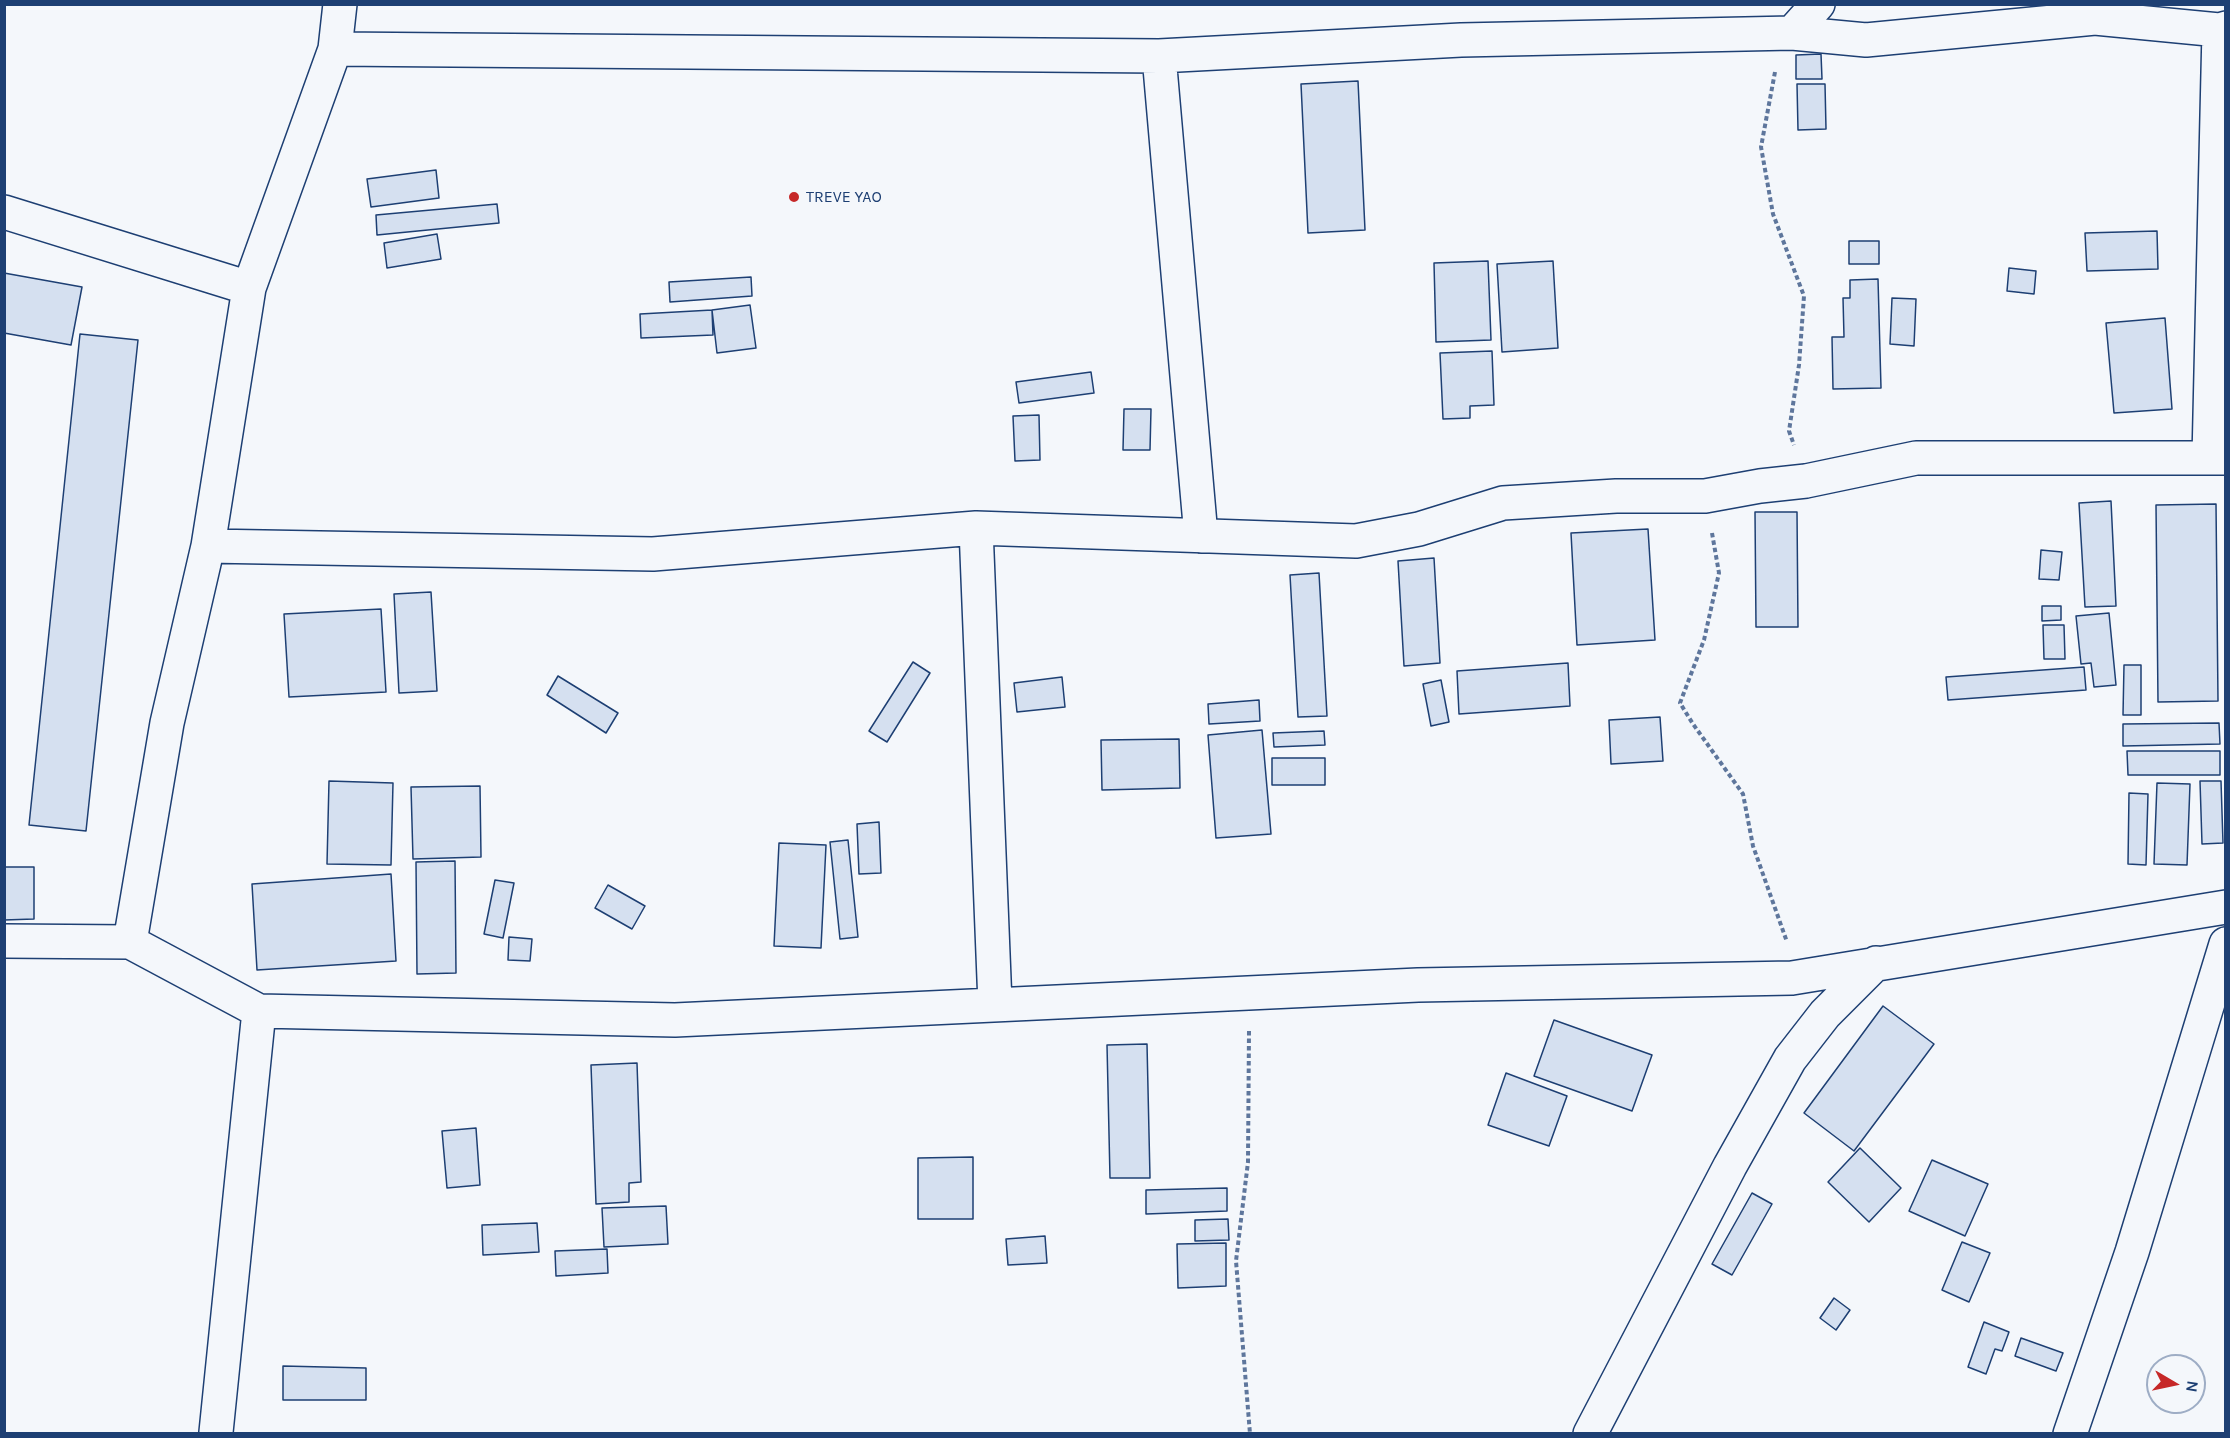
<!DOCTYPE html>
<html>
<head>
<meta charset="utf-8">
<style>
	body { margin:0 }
	#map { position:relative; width:2230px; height:1438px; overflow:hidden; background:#f4f7fb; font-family:Karla,sans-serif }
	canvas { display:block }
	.frame { position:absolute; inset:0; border:6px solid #1d3f73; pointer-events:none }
	.north { position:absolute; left:2146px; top:1354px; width:60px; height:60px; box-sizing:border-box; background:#f4f7fb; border:2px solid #9eadc5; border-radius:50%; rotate:99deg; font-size:16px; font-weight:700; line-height:24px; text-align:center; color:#1d3f73 }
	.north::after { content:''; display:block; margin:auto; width:21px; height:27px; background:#c62828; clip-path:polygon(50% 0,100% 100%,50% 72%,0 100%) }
</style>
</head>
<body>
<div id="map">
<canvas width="2230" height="1438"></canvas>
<div class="frame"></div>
<div class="north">N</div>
</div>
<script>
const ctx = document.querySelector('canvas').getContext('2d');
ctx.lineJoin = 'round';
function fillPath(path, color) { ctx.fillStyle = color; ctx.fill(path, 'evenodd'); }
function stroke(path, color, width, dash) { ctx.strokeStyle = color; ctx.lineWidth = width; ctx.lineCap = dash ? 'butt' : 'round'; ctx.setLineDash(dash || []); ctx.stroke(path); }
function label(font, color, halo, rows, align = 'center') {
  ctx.font = font + ' Karla,sans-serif'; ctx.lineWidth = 4.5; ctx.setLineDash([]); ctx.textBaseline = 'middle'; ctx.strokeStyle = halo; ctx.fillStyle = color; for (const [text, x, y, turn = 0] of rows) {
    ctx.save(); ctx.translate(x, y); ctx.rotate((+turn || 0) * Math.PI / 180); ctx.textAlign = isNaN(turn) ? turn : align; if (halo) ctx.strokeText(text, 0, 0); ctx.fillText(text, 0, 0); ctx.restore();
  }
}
const building = new Path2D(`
	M1821,54L1822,79H1796V55Z
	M1358,81L1365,230L1308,233L1301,84Z
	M1797,84H1825L1826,129L1798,130Z
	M436,170L439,198L371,207L367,179Z
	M497,204L499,223L377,235L376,215Z
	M2157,231L2158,269L2087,271L2085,233Z
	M437,234L441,259L387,268L384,243Z
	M1849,241H1879V264H1849Z
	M1488,261L1491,340L1436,342L1434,263Z
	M1553,261L1558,348L1502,352L1497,264Z
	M2009,268L2036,271L2034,294L2007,291Z
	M4,273L82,287L71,345L4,333Z
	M751,277L752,296L670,302L669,282Z
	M1878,279L1881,388L1833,389L1832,337H1844L1843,298H1850V280Z
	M1892,298L1916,299L1914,346L1890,344Z
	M750,305L756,348L717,353L712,310Z
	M712,310L713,335L641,338L640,314Z
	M2165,318L2172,409L2114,413L2106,323Z
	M80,334L138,340L86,831L29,825Z
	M1492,351L1494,405L1470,406V418L1443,419L1440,353Z
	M1091,372L1094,393L1019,403L1016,382Z
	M1124,409H1151L1150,450H1123Z
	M1039,415L1040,460L1015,461L1013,416Z
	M2111,501L2116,606L2085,607L2079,503Z
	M2216,504L2218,701L2158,702L2156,505Z
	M1755,512H1797L1798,627H1756Z
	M1648,529L1655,640L1577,645L1571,533Z
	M2041,550L2062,552L2059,580L2039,579Z
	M1434,558L1440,663L1404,666L1398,561Z
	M1319,573L1327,716L1298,717L1290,575Z
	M431,592L437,691L399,693L394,594Z
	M2042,606H2061V620L2042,621Z
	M381,609L386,692L289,697L284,614Z
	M2109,613L2116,685L2094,687L2091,663L2081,664L2076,616Z
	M2043,625H2064L2065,659H2044Z
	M913,662L930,673L887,742L869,731Z
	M1568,663L1570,706L1459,714L1457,671Z
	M2124,665H2141V715H2123Z
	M2084,667L2086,690L1948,700L1946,677Z
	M558,676L618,713L606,733L547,695Z
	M1062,677L1065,707L1017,712L1014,683Z
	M1441,680L1449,722L1431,726L1423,684Z
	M1259,700L1260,721L1209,724L1208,704Z
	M1660,717L1663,761L1611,764L1609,720Z
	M2219,723L2220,744L2123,746V724Z
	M1262,730L1271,834L1216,838L1208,735Z
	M1324,731L1325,745L1274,747L1273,733Z
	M1179,739L1180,788L1102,790L1101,740Z
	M2127,751H2220V775H2128Z
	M1272,758H1325V785H1272Z
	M329,781L393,783L391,865L327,864Z
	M2200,781H2221L2223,843L2202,844Z
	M2157,783L2190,784L2187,865L2154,864Z
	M480,786L481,857L413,859L411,787Z
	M2129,793L2148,794L2146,865L2128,864Z
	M879,822L881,873L859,874L857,824Z
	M848,840L858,937L840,939L830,842Z
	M779,843L826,845L821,948L774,946Z
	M455,861L456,973L417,974L416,862Z
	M4,867H34V919L4,920Z
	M391,874L396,961L257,970L252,884Z
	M495,880L514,883L503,938L484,934Z
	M608,885L645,906L632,929L595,908Z
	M509,937L532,939L530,961L508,960Z
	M1883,1006L1934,1044L1854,1151L1804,1113Z
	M1554,1020L1652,1055L1632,1111L1534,1076Z
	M1147,1044L1150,1178H1110L1107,1045Z
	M637,1063L641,1182L629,1183V1202L596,1204L591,1065Z
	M1506,1073L1567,1096L1549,1146L1488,1125Z
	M476,1128L480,1185L447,1188L442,1131Z
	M1860,1148L1901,1188L1869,1222L1828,1182Z
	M973,1157V1219H918V1158Z
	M1932,1160L1988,1184L1965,1236L1909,1211Z
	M1227,1188V1211L1146,1214V1190Z
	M1752,1193L1772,1204L1732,1275L1712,1264Z
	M666,1206L668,1244L604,1247L602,1208Z
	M1228,1219L1229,1240L1195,1241V1220Z
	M537,1223L539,1252L483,1255L482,1225Z
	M1045,1236L1047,1263L1008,1265L1006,1239Z
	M1962,1242L1990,1253L1969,1302L1942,1290Z
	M1226,1243V1286L1178,1288L1177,1244Z
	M607,1249L608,1273L556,1276L555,1251Z
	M1834,1298L1850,1310L1836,1330L1820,1318Z
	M1984,1322L2009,1332L2002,1351L1995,1349L1986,1374L1968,1367Z
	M2021,1338L2063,1353L2056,1371L2015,1356Z
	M283,1366L366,1368V1400H283Z`);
fillPath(building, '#d5e0f0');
stroke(building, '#1d3f73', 1.5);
const street = new Path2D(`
	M1792,33L1818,4
	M335,49L1159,56L1461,40L1792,33L1866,40L2095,18L2219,30L2226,28
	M1159,56L1201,536
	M4,212L249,288
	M2209,458L2219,30
	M976,528L995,1004
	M208,546L653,554L976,528L1356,541L1419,529L1503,503L1616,496H1705L1760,486L1806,481L1916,458H2226
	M4,941L130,942L259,1011L675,1020L1418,985L1792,978L2226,907
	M130,942L167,723L208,546L249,288L335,49L340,4
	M216,1432L259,1011
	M1590,1434L1730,1166L1790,1059L1825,1014L1876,963
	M2070,1434L2132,1252L2226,944`);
stroke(street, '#1d3f73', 36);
stroke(new Path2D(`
	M1775,72L1761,147L1773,214L1804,296L1799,365L1789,431L1794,445
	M1712,533L1719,573L1704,640L1680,703L1693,724L1743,794L1753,846L1787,942
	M1249,1031L1248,1162L1236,1261L1250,1434`), '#5e769c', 4, [4.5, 3]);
stroke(street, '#f4f7fb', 33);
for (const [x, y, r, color] of [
	[794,197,6,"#c62828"]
]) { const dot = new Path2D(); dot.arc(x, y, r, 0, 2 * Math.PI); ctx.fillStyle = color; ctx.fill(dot); stroke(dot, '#f4f7fb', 2); }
label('16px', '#1d3f73', '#f4f7fb', [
	["TREVE YAO",806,197]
], 'left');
</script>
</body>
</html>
